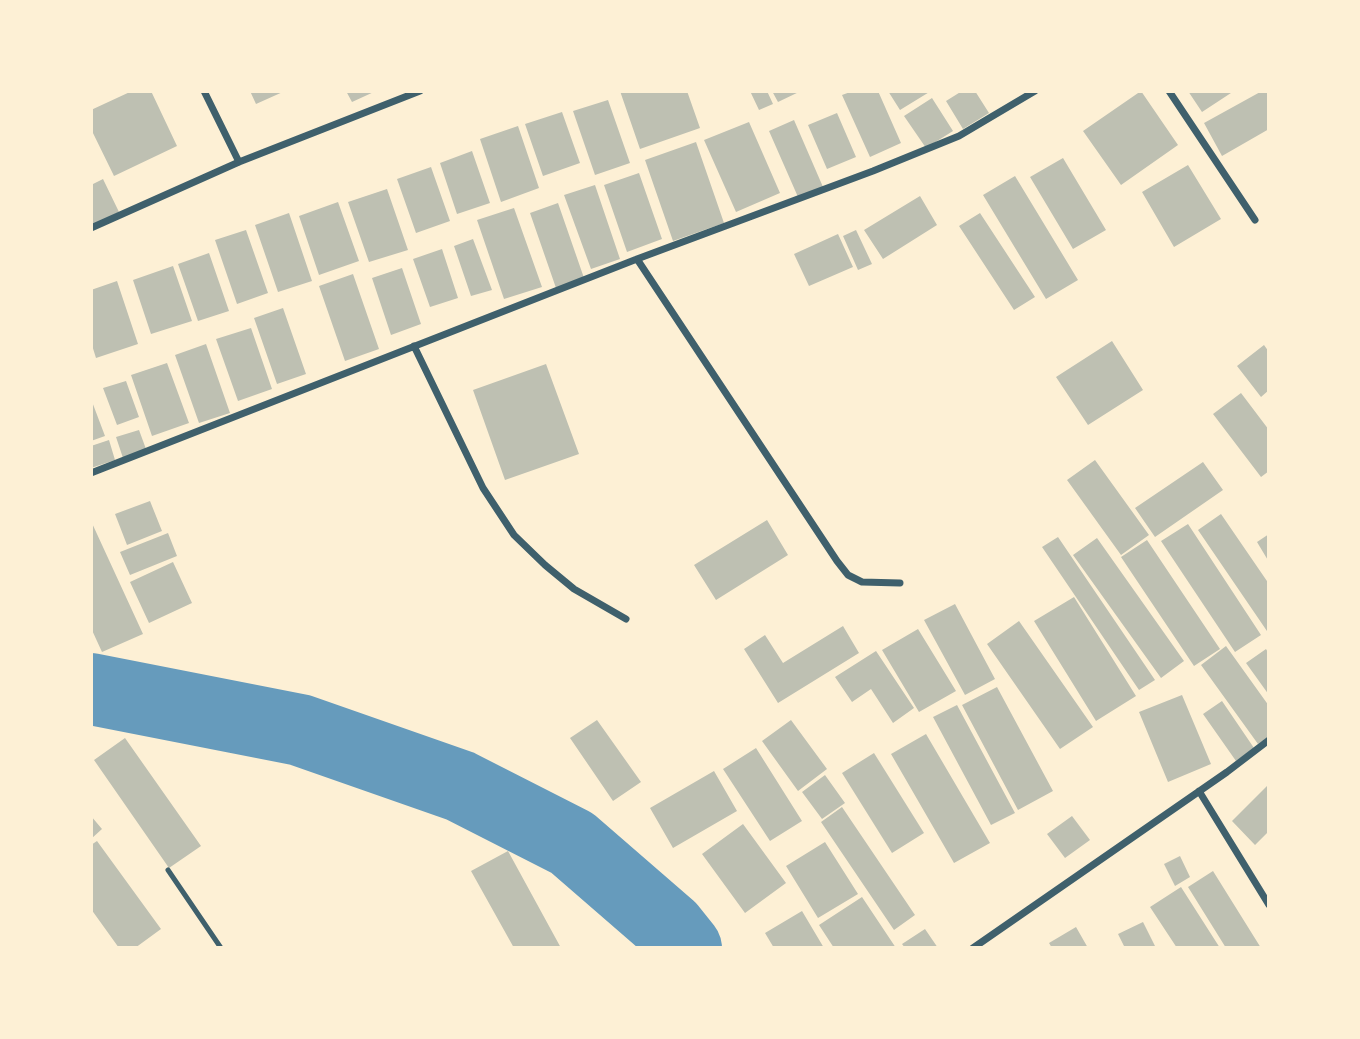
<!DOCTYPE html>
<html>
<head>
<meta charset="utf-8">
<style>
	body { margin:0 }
	#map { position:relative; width:1360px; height:1039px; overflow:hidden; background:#fdf0d5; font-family:Signika,sans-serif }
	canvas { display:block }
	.frame { position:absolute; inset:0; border:93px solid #fdf0d5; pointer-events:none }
</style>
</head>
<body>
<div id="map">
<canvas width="1360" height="1039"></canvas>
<div class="frame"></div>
</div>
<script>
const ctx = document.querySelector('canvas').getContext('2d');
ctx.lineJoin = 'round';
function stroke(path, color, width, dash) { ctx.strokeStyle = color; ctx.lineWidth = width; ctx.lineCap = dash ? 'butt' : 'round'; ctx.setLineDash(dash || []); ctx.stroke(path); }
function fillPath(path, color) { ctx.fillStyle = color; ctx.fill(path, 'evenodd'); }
stroke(new Path2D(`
	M91,689L300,730L460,786L572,843L670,928L686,948`), '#669bbc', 72);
fillPath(new Path2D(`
	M132,91H151L177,146L114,176L91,129V110Z
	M250,91H285L256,104Z
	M346,91H376L352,102Z
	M620,91H687L700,128L640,149Z
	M750,91H767L773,104L759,110Z
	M772,91H801L778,102Z
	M853,91H878L901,143L870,157L842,95Z
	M888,91H931L900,110Z
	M962,91H975L989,113L963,129L946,101Z
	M1141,91L1178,145L1121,185L1083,131Z
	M1188,91H1234L1202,112Z
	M1262,91H1267L1269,94V129L1222,156L1204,123Z
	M932,98L953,131L926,148L904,116Z
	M608,100L630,163L595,175L573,111Z
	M562,112L580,163L543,176L525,124Z
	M837,113L856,157L827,169L808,125Z
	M794,120L823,187L798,197L769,131Z
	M749,122L780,193L736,212L704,140Z
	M518,126L539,188L501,202L480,139Z
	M696,142L724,223L673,241L645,160Z
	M472,151L490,203L457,214L440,163Z
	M1063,158L1106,230L1073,249L1030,177Z
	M1188,165L1221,219L1174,247L1142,192Z
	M431,167L450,221L416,233L397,179Z
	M639,173L662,239L627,252L604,185Z
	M1015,176L1078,280L1046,299L983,195Z
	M103,179L119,212L91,226V185Z
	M595,185L620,259L591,269L564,195Z
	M387,189L408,250L369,262L348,202Z
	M920,196L937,225L883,259L864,230Z
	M338,202L359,261L319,275L299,216Z
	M558,203L584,278L556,288L530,213Z
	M514,208L542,287L504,299L477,220Z
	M289,213L312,281L278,292L255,225Z
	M980,213L1035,297L1014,310L959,226Z
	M246,230L268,293L237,304L215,240Z
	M856,230L872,264L858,270L843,236Z
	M838,234L853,267L809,286L794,254Z
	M473,239L492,290L471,296L454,246Z
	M442,249L458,298L430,307L413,259Z
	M209,253L229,311L198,321L178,264Z
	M173,266L192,321L151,334L133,280Z
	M402,268L421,324L391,335L372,278Z
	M353,274L379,349L345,361L319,286Z
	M117,281L138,344L96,358L91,342V290Z
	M283,308L306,374L277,384L254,318Z
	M251,328L272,389L238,401L216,339Z
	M1112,341L1143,390L1088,425L1056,377Z
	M206,344L230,413L199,423L175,355Z
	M1264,345L1269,352V390L1261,397L1237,366Z
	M167,363L189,423L152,436L131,375Z
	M546,364L579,454L505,480L473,390Z
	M126,381L139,417L117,425L103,388Z
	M1241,393L1269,430V471L1261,477L1213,414Z
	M91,399L105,436L91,441Z
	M139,430L146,449L123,458L116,437Z
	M109,440L115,460L91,468V446Z
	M1095,460L1149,535L1121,555L1067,480Z
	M1203,462L1223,490L1155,537L1135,508Z
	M150,501L162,531L127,545L115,514Z
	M1221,514L1269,584V634L1198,530Z
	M767,520L788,555L716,600L694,565Z
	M91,521L143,634L102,652L91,628Z
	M1188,524L1261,635L1235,652L1161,541Z
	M168,533L177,556L130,575L120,552Z
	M1269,534V562L1257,542Z
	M1058,537L1155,680L1139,690L1042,547Z
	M1097,538L1184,661L1161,678L1073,555Z
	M1147,540L1220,649L1194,666L1121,557Z
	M173,562L192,603L149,623L130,582Z
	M1074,597L1136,696L1096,721L1034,621Z
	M955,604L995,679L965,695L924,620Z
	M1019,621L1093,727L1060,749L987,644Z
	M843,626L859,653L778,703L744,649L765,635L783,663Z
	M918,629L956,691L919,712L882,650Z
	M1226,646L1269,706V736L1258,744L1201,665Z
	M1266,649L1269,654V695L1246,663Z
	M876,651L914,708L893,723L871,689L852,702L835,677Z
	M997,687L1053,791L1018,810L962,705Z
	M1182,695L1211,764L1168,782L1139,712Z
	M1222,701L1254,748L1236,761L1203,714Z
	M957,705L1015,813L991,825L933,717Z
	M597,720L641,782L613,801L570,738Z
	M791,720L827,769L798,791L762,741Z
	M926,734L990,843L954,863L891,754Z
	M125,738L201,846L169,868L94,760Z
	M756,748L802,821L770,841L723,769Z
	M874,753L924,833L892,853L842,773Z
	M714,771L737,811L673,848L650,808Z
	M825,775L845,803L822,819L802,792Z
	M1269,784V831L1255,845L1232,821Z
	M842,807L915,915L894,930L821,822Z
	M91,816L102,829L91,839Z
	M1072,816L1090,840L1065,858L1047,834Z
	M743,824L786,883L745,913L702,854Z
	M97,841L161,929L135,948H119L91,909V845Z
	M825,842L858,894L818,918L786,866Z
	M508,851L561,948H514L471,871Z
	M1180,856L1190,877L1175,886L1164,864Z
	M1213,871L1261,948H1226L1188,887Z
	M1181,887L1220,948H1177L1150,907Z
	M862,897L896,948H834L819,925Z
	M802,911L824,948H774L765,933Z
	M1143,922L1156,948H1125L1118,934Z
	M1076,927L1088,948H1052L1049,943Z
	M925,929L938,948H905L902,944Z`), '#bec0b2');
stroke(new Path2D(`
	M168,870L221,948`), '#3f606c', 5);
stroke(new Path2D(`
	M204,91L239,162
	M1169,91L1255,220
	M91,228L239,162L420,91
	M637,259L837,561L848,575L862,582L900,583
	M414,346L483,488L514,535L545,565L574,589L626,619
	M91,473L637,259L873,171L959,136L1035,91
	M1199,791L1269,905
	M973,948L1227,772L1269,740`), '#3f606c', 7);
</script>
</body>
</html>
